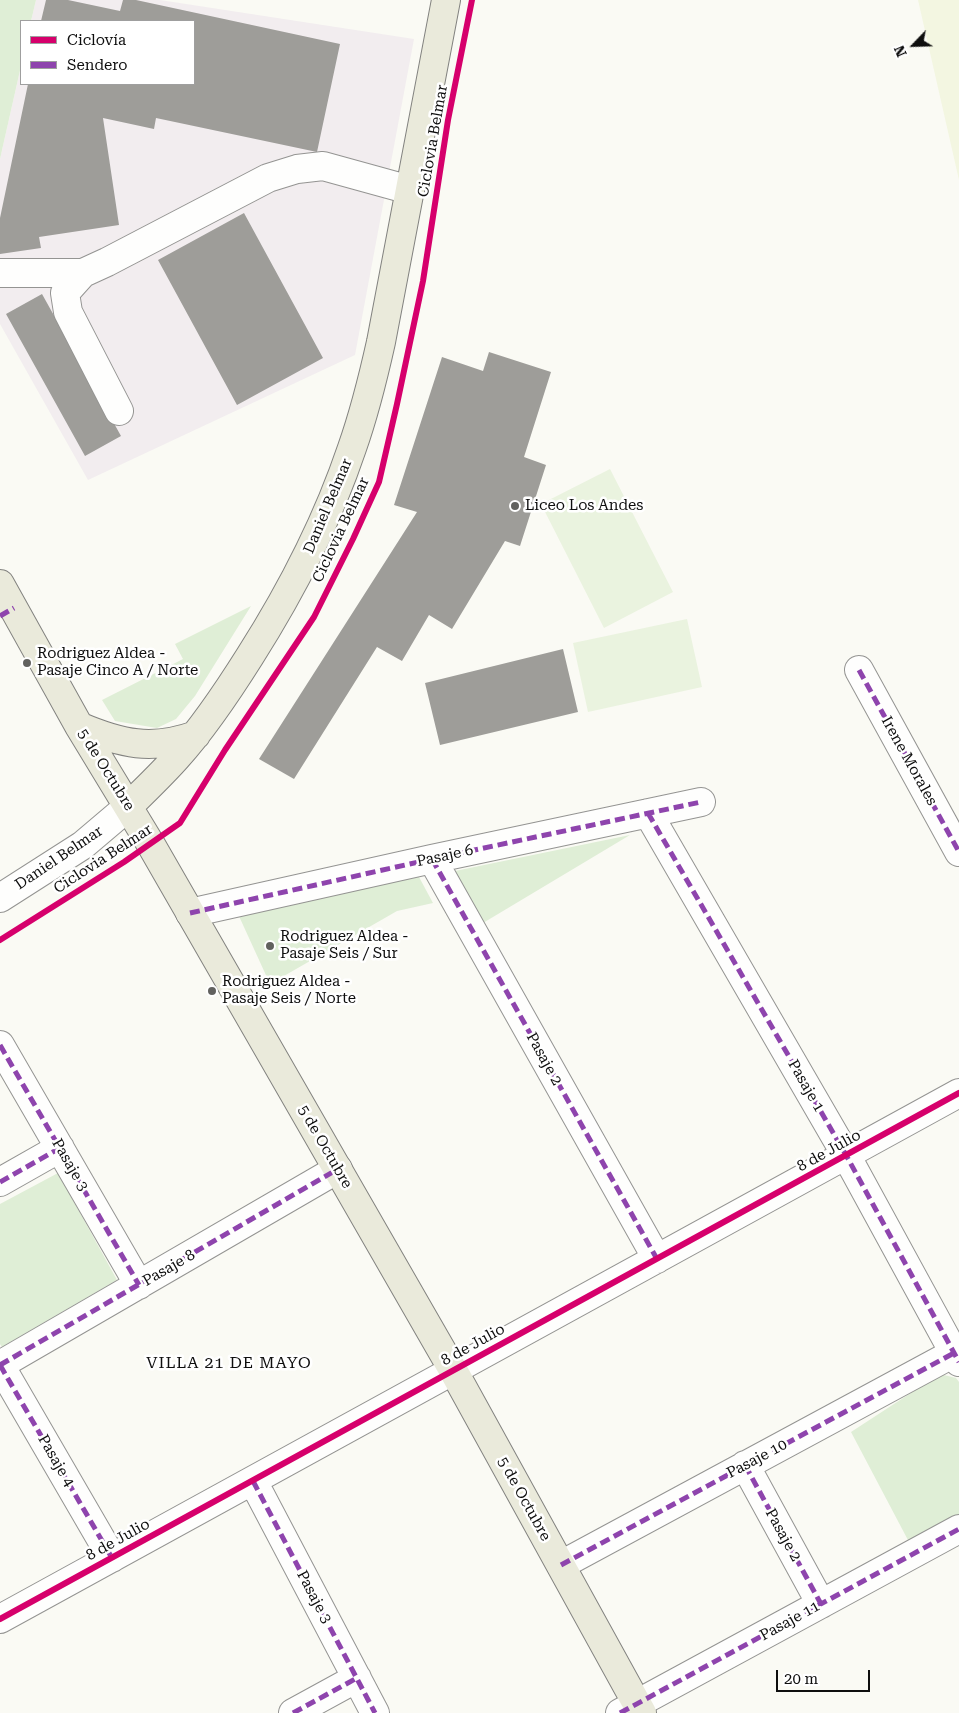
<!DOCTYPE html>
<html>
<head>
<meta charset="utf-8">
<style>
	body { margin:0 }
	#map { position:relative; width:959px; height:1713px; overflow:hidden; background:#fafaf4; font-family:"Roboto Serif",serif }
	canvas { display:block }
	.legend { position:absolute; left:20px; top:20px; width:175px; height:65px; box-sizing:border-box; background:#fff; border:1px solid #9f9f9f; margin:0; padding:6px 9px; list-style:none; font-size:15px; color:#0e0e0e }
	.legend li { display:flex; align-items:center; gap:10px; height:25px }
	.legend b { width:25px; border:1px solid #9f9f9f }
	.north { position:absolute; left:889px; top:20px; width:50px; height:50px; -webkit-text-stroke:4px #fff; paint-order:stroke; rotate:246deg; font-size:14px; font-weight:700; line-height:20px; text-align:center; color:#0e0e0e }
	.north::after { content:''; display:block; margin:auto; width:18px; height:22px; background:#0e0e0e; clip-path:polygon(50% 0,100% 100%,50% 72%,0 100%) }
	.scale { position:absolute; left:776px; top:1670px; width:94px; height:22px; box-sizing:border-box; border:2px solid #0e0e0e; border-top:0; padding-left:6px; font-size:15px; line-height:18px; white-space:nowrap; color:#0e0e0e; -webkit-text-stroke:4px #fff; paint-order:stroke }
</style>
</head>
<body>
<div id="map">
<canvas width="959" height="1713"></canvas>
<ul class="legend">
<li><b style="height:6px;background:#d6006c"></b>Ciclovía</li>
<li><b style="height:6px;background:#8e44ad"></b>Sendero</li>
</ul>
<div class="north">N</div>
<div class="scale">20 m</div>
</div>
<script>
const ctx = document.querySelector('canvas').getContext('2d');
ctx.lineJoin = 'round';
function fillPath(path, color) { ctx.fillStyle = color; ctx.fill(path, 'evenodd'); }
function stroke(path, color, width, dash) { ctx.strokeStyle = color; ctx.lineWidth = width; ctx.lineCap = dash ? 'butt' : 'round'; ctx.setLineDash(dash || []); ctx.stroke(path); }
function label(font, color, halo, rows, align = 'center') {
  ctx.font = font + ' "Roboto Serif",serif'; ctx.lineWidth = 5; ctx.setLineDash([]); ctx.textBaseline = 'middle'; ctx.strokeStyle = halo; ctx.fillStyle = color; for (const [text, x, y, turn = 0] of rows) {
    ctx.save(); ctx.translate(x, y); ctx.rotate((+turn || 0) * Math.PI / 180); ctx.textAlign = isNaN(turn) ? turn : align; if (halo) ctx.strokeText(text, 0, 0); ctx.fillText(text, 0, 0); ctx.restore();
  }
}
fillPath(new Path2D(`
	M36,0H160L414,39L355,355L88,480L0,324V159L21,66V84H194V21H31Z`), '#f2edef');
fillPath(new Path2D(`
	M918,0H959V180Z`), '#f3f6e1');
fillPath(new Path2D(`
	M0,0H36L31,21H21V66L0,159Z
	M251,606L195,696L176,719L157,728L115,721L102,700L183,659L175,644Z
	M630,835L483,923L455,871Z
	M419,877L433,903L397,911L270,984L238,914Z
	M58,1173L117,1280L2,1347L0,1344V1204Z
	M940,1374L956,1378L959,1382V1515L909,1542L851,1432Z`), '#dfeed6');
fillPath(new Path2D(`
	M610,469L673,592L604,628L541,504Z
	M687,619L702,687L588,712L573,643Z`), '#eaf3df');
fillPath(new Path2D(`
	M46,0H68L120,11L123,0H136L340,44L317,152L156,118L154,129L103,118L119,225L39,237L41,248L0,254V218L28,84H194V21H41Z
	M244,213L323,358L237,405L158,260Z
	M42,294L121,436L85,456L6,314Z
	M489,352L551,372L524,457L546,465L520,546L505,541L452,629L429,615L402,661L377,647L294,779L259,759L417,512L394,505L442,357L483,371Z
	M563,649L578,712L440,745L425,683Z`), '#9e9d99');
const minor = new Path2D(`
	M0,273H83L107,262L268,178L297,169L323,166L410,190
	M83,273L65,293L68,312L119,411
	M859,670L959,852
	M648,813L846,1155L959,1362
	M432,859L657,1259
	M0,898L83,845L129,806
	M190,913L432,859L701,802
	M0,1045L139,1285
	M0,1182L60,1148
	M0,1365L338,1169
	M0,1365L112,1558
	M745,1465L821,1604
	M253,1481L375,1713
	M561,1565L954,1353
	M0,1619L959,1093
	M293,1713L357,1678
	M620,1713L959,1529`);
const major = new Path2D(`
	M0,584L79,726L150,843L453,1370L642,1713
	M79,726C121,744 152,751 196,735
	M129,806C145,790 162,774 177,757C205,726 228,691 250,656C292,590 327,522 352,448C364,414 373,378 381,342L446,0`);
stroke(minor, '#949492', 30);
stroke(major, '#82827f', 30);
stroke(minor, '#fefefd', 28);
stroke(major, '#eaeadb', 28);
stroke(new Path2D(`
	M0,616L14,608
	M859,670L959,852
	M648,813L846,1155L959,1362
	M432,859L657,1259
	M190,913L432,859L701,802
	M0,1045L139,1285
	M0,1182L60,1148
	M0,1365L338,1169
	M0,1365L112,1558
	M745,1465L821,1604
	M253,1481L375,1713
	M561,1565L954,1353
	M293,1713L357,1678
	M620,1713L959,1529`), '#8e44ad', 5, [10, 5]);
stroke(new Path2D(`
	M0,940L124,862L180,823L225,750L314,617L353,539L379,482L397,404L423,281L448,120L472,0
	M0,1619L959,1093`), '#d6006c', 6);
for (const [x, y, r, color] of [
	[515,506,5,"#61615e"],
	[27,663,5,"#61615e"],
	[270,946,5,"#61615e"],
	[212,991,5,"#61615e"]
]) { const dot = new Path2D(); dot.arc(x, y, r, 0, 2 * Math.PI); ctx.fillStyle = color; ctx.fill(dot); stroke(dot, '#fff', 2); }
label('15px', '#0e0e0e', '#fff', [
	["Ciclovia Belmar",433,141,-80],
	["Daniel Belmar",328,506,-67],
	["Ciclovia Belmar",341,530,-65],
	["Irene Morales",909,761,61],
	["5 de Octubre",106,770,58],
	["Pasaje 6",445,856,-12],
	["Daniel Belmar",59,858,-34],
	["Ciclovia Belmar",103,859,-33],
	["Pasaje 2",544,1059,61],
	["Pasaje 1",806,1086,60],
	["5 de Octubre",325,1147,60],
	["8 de Julio",829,1151,-29],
	["Pasaje 3",70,1165,60],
	["Pasaje 8",169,1268,-30],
	["8 de Julio",473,1345,-29],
	["Pasaje 10",757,1459,-28],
	["Pasaje 4",56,1461,60],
	["5 de Octubre",524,1499,61],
	["Pasaje 2",783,1535,61],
	["8 de Julio",118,1540,-29],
	["Pasaje 3",314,1597,62],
	["Pasaje 11",790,1621,-29]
]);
label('15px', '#0e0e0e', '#fff', [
	["Liceo Los Andes",525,506],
	["Rodriguez Aldea -",37,654],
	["Pasaje Cinco A / Norte",37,671],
	["Rodriguez Aldea -",280,937],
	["Pasaje Seis / Sur",280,954],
	["Rodriguez Aldea -",222,982],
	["Pasaje Seis / Norte",222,999]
], 'left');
ctx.letterSpacing = '1px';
label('16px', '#0e0e0e', '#fff', [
	["VILLA 21 DE MAYO",229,1363]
]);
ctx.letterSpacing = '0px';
</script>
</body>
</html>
